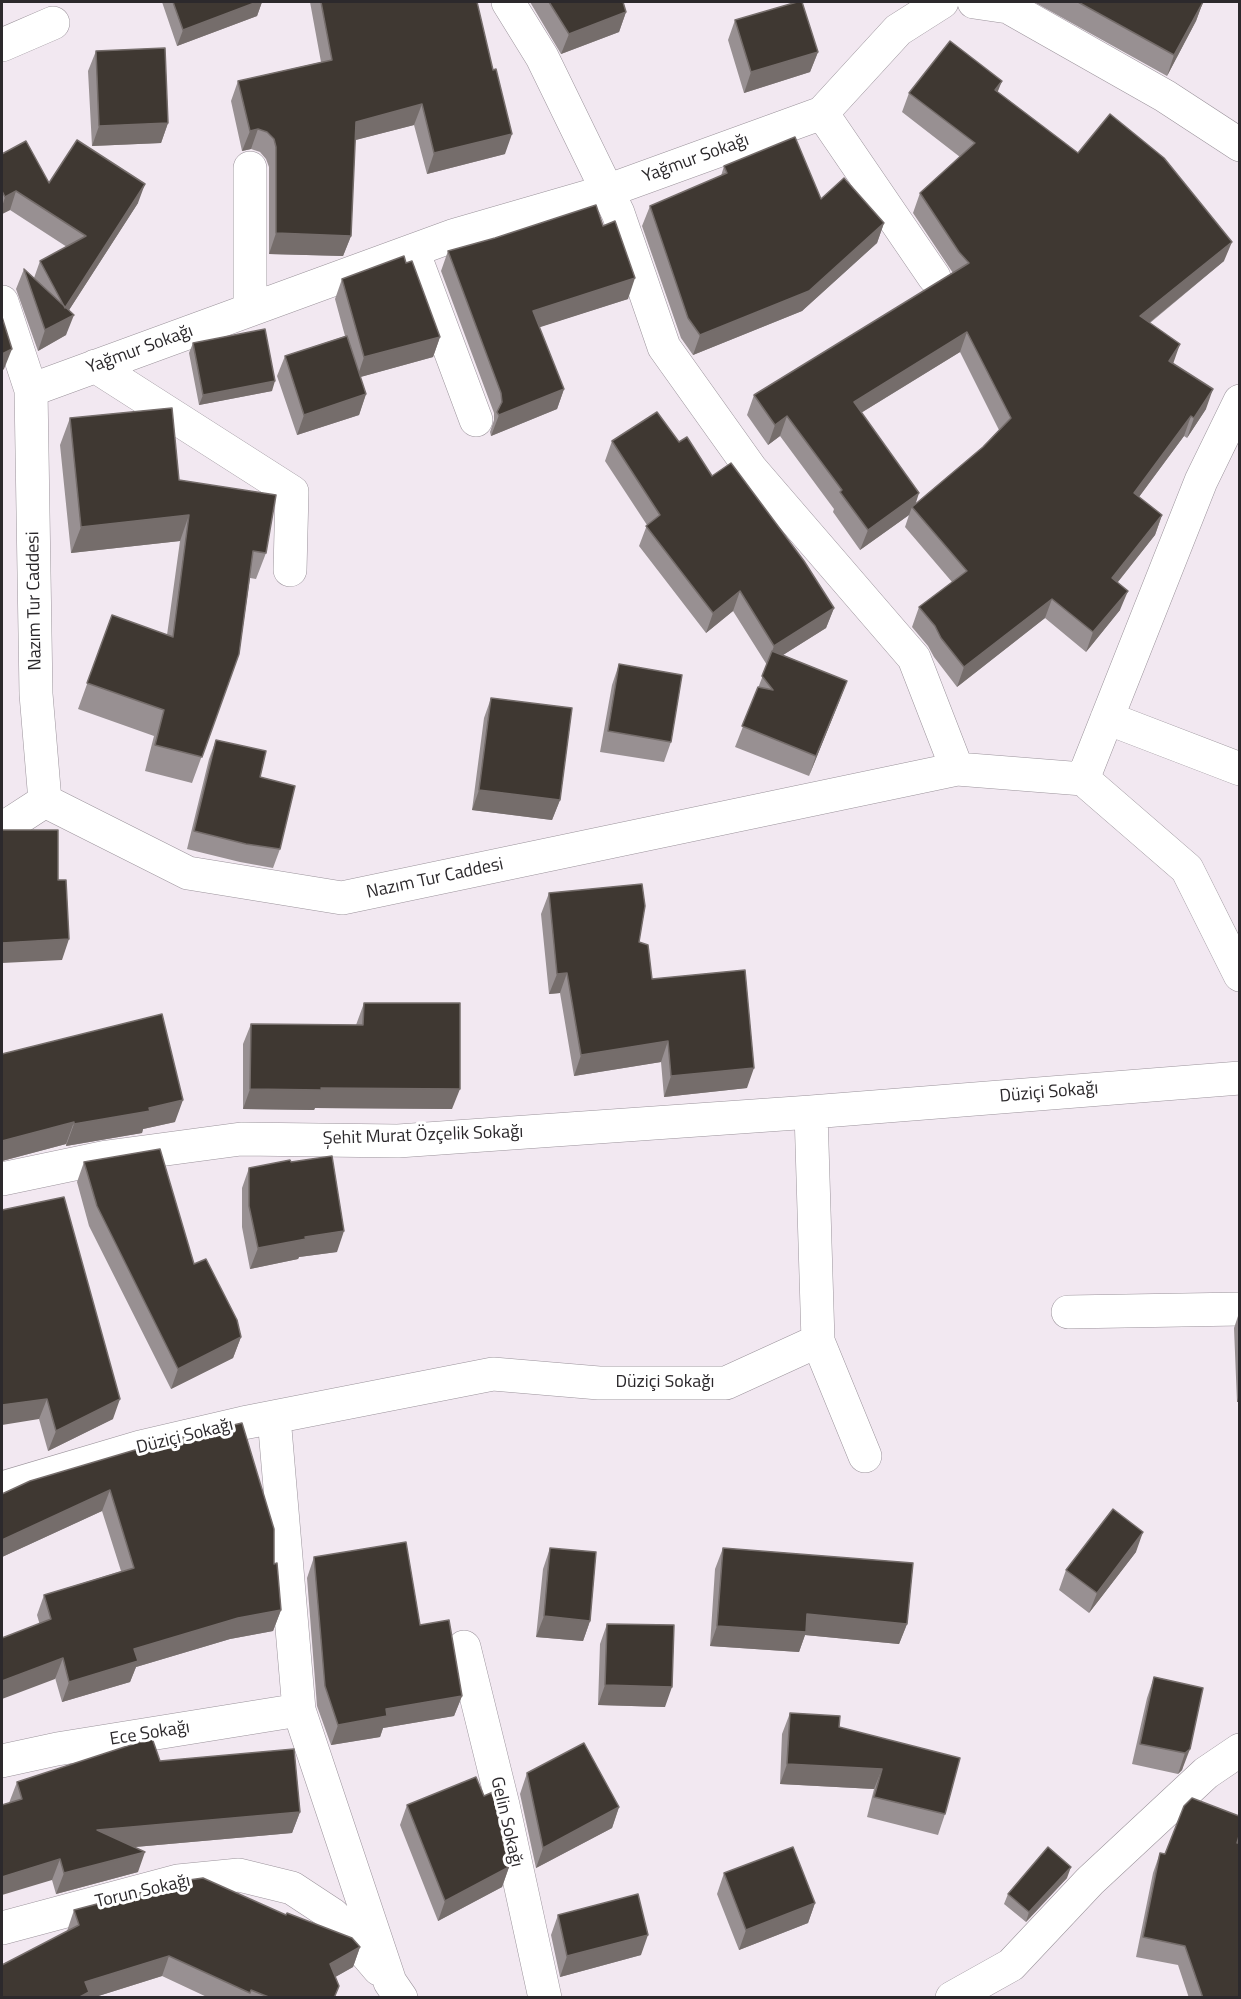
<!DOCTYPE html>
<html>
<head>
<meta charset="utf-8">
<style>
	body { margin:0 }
	#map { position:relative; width:1241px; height:1999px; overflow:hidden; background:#f2e8f1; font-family:"Titillium Web",sans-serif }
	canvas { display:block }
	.frame { position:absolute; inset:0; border:3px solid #2c292c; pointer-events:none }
</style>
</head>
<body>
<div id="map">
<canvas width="1241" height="1999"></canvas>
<div class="frame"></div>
</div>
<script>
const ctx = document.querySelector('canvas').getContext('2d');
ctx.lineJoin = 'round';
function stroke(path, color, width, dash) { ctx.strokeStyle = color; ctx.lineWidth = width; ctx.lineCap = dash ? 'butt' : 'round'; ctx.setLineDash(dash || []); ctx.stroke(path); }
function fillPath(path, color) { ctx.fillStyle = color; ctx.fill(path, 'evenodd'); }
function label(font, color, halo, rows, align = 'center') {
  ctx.font = font + ' "Titillium Web",sans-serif'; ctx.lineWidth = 6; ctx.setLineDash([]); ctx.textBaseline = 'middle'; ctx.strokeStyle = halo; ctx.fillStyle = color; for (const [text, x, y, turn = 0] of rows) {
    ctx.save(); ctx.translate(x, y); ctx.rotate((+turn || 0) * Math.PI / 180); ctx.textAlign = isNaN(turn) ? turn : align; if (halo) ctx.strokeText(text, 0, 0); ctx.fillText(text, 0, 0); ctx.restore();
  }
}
const street = new Path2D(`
	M508,2L542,57L618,213L664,347L751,469L914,658L957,769
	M974,2L1008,7L1165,96L1240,145
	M2,45L53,23
	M822,113L934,277
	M413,251L476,420
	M2,302L31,390L36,694L45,801L188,873L342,898L957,769L1083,779L1187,869L1240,975
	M250,310V168
	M95,366L292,492L290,570
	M31,390L455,235L607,191L822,113L898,30L942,2
	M1107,718L1240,769
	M1083,779L1201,481L1240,401
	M2,829L45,801
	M2,1179L107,1157L241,1139L398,1141L811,1112
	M1068,1312L1240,1309
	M818,1341L865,1456
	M274,1417L299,1710L390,1982L401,1998
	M2,1488L140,1447L243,1423L493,1374L599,1383H726L818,1341L811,1112L1240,1078
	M464,1647L503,1805L545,1998
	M2,1761L57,1749L299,1710
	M2,1928L178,1881L239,1875L292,1888L333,1915L379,1969
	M952,1998L1011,1965L1090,1881L1206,1773L1240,1750`);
stroke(street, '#9b939b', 34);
stroke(street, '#fff', 33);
fillPath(new Path2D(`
	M162,2H262L257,16L177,46Z
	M310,2H477L505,154L427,174L414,125L355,140L351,236L343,256L269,254V167L266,159L260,152L251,149L242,151L231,101L238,81L321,62Z
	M530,2H623L626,12L619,32L561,54Z
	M1034,2H1203L1196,21L1167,76Z
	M735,20L818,52L810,72L744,93L728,40Z
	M96,51L168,123L161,143L92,146L88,71Z
	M998,92L1078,153L1224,261L1150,323L1173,364L1206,409L1187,438L1184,436L1139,497L1162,515L1155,535L1118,582L1120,610L1086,652L1045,618L957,687L934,657L928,646L912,627L919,607L952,582L905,527L909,515L860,550L833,512L834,509L780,436L768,445L747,415L754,395L953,273L913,213L920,193L960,157L902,112L909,93ZM960,352L999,430L983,447L915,504L861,413Z
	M2,154L49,183L138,203L69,310L66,335L38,351L16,289L24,269L34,278L40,261L67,247L10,210L2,214Z
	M724,166L821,199L884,223L877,243L802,311L693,355L681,338L642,226L650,206L721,176Z
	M448,251L628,299L539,327L564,389L557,409L491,436L490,432L494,420V413L441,271Z
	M406,263L440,337L433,357L360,377L366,394L359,415L297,435L277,376L285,356L345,336L335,299L342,279Z
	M193,343L272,391L199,405L189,353Z
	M70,418L179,480L266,553L256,579L250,578L239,654L192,783L145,771L154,736L78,709L112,615L167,635L180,541L71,553L60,445Z
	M612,441L679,442L834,608L826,628L783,655L847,681L809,776L735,747L767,665L733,611L706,633L639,546L647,525L605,461Z
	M619,664L671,742L664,762L600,752L612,685Z
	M491,698L560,800L552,820L472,810L484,718Z
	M216,740L260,777L280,849L273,868L240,862L187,849L209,759Z
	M549,893L639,942L652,979L747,1088L664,1097L661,1062L574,1076L560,993L549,994L541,914Z
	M364,1003L452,1109L315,1108L314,1110L243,1109V1044L251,1024L356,1025Z
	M2,1054L175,1122L143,1129L142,1133L66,1146V1144L2,1161Z
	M84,1162L194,1264L241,1337L233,1358L171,1389L89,1226L77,1182Z
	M291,1162L337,1252L299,1257L298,1259L250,1269L242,1227V1188L249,1168Z
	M2,1210L113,1419L48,1451L39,1419Z
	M1239,1313V1402H1237L1234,1328Z
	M162,1442L274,1564L281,1610L273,1631L230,1639L136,1667L130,1682L62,1702L37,1615L44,1595L121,1571L102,1511L2,1557V1494Z
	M550,1548L590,1621L583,1641L536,1637L543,1569Z
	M723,1548L907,1624L899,1644L805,1635L799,1652L710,1646L715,1569Z
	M1136,1552L1089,1613L1059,1590L1066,1570Z
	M314,1557L420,1625L462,1696L454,1716L383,1728L380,1737L331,1745L317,1706L307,1578Z
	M607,1624L665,1707L598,1705L600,1644Z
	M1154,1677L1203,1688L1182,1770L1178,1774L1132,1764L1147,1698Z
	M790,1713L839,1727L945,1814L938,1835L867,1817L874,1789L780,1784L782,1734Z
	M160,1761L300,1812L292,1833L135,1847L138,1872L56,1894L52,1880L9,1803L17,1782Z
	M527,1773L619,1807L612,1828L536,1868L520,1794Z
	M484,1796L509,1867L502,1887L438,1921L400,1825L407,1805Z
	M1237,1843L1239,1998H1189L1178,1965L1136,1957L1153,1873L1160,1853L1165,1854Z
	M724,1873L815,1903L808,1923L739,1950L717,1894Z
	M1067,1878L1026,1922L1004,1904L1008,1894Z
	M74,1910L360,1947L353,1967L335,1977L334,1998H209L162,1976L92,1998H2L67,1931Z
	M558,1915L641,1955L560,1977L551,1935Z`), '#989092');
fillPath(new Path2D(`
	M257,2H262L257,16L177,46L183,30Z
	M1203,2L1196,21L1167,76L1174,55Z
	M626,12L619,32L561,54L569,34Z
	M818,52L810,72L744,93L751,72Z
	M1002,81L994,101L995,90Z
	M422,104L414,125L348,142L356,122Z
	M168,123L161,143L92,146L99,126Z
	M258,129L251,149L242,151L250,131Z
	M512,134L505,154L427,174L434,153Z
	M145,184L138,203L62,321L74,315L66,335L38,351L45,330L65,308Z
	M16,191L10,210L2,214V207L5,197Z
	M884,223L877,243L802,311L693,355L700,335Z
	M276,233L351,236L343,256L269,254Z
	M1232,242L1224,261L1133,336L1140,316Z
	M635,278L628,299L525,332L533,311Z
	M967,332L960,352L846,422L854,402Z
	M440,337L433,357L357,378L364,357Z
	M1180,344L1173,364L1169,361Z
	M12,349L4,369L2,371V354Z
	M275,381L272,391L199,405L203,395Z
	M564,389L557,409L491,436L499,415Z
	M1213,389L1206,409L1187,438L1194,418Z
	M366,394L359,415L297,435L304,415Z
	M787,416L780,436L768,445L775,425Z
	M1191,416L1184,436L1127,513L1134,493Z
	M919,493L914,509L912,507L909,515L860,550L868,530Z
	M189,515L180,541L71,553L81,527Z
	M1162,515L1155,535L1105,598L1112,578Z
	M740,591L733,611L706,633L713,613Z
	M1128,591L1120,610L1086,652L1093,632Z
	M1052,599L1045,618L957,687L964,667Z
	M834,608L826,628L767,665L774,646Z
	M847,681L839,702L809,776L816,756Z
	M479,790L560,800L552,820L472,810Z
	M69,939L62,960L2,963V943Z
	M567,973L560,993L549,994L557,974Z
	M668,1041L661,1062L574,1076L581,1055Z
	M754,1068L747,1088L664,1097L671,1076Z
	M321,1088L460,1089L452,1109L315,1108L314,1110L243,1109L250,1089Z
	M183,1100L175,1122L143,1129L142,1133L66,1146L74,1124Z
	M74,1122L66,1144L2,1161V1141Z
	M344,1231L337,1252L299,1257L298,1259L250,1269L258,1248L305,1237Z
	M241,1337L233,1358L171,1389L178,1369Z
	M1239,1394V1402H1237Z
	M47,1399L39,1419L2,1425V1405Z
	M120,1399L113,1419L48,1451L56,1431Z
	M110,1490L102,1511L2,1557V1540Z
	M1143,1532L1136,1552L1089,1613L1097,1593Z
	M281,1610L273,1631L230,1639L136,1667L130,1682L62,1702L69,1682L134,1649L238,1618Z
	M807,1614L907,1624L899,1644L805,1635L799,1652L710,1646L717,1626Z
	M544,1616L590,1621L583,1641L536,1637Z
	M63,1658L55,1679L2,1699V1681Z
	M605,1685L672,1687L665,1707L598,1705Z
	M462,1696L454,1716L383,1728L380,1737L331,1745L338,1725L386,1709Z
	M1190,1749L1182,1770L1178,1774L1185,1753Z
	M787,1764L882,1769L874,1789L780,1784Z
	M619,1807L612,1828L536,1868L543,1848Z
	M300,1812L292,1833L90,1851L97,1830Z
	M145,1852L138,1872L56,1894L64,1873Z
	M60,1859L52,1880L2,1895V1877Z
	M509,1867L502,1887L438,1921L445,1901Z
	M1071,1867L1067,1878L1026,1922L1029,1912Z
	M815,1903L808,1923L739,1950L746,1930Z
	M648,1935L641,1955L560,1977L567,1956Z
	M360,1947L353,1967L323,1984L330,1964Z
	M169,1956L162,1976L92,1998H78L85,1982Z`), '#756d6b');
const building = new Path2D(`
	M173,2H257L183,30Z
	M321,2H477L493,70L496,69L512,134L434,153L422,104L356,122L351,236L276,233V147L274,139L267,132L258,129L250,131L238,81L332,60Z
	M549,2H623L626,12L569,34Z
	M797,2H802L818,52L751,72L735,20Z
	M1078,2H1203L1174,55Z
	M950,41L1002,81L995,90L1078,153L1110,114L1164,158L1232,242L1140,316L1180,344L1169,361L1213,389L1194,418L1191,416L1134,493L1162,515L1112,578L1128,591L1093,632L1052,599L964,667L941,638L935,626L919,607L967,571L912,507L983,447L1011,418L967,332L854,402L919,493L868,530L840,492L842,490L787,416L775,425L754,395L969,263L959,252L920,193L975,143L909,93Z
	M165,48L168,123L99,126L96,51Z
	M795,137L821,199L844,178L884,223L809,291L700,335L688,318L650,206L727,173L724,166Z
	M77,140L145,184L65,308L40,261L86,236L16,191L5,197L2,191V154L26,141L49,183Z
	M596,205L603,226L615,221L635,278L533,311L564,389L499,415L497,412L502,402L501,393L448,251L495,238Z
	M404,256L406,263L412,261L440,337L364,357L342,279Z
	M24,269L74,315L45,330Z
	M2,317L12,349L2,354Z
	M265,329L275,381L203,395L193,343Z
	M347,336L366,394L304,415L285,356Z
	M172,408L179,480L276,495L266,553L253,551L239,654L202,757L155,745L164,710L87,683L112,615L173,637L189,515L81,527L70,418Z
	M657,412L679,442L687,437L712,476L731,463L804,561L834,608L774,646L740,591L713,613L646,526L660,515L612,441Z
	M772,651L847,681L816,756L742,726L758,687L773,690L762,676Z
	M619,664L682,675L671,742L608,731Z
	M491,698L572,708L560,800L479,790Z
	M216,740L266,751L260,777L295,786L280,849L246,844L194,831Z
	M2,830H58V880H66L69,939L2,943Z
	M642,884L645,906L639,942L648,945L652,979L745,970L754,1068L671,1076L668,1041L581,1055L567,973L557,974L549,893Z
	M364,1003H460V1089L321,1088L322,1090L250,1089L251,1024L363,1025Z
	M162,1014L183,1100L149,1108L150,1111L74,1124V1122L2,1141V1054Z
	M160,1149L194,1264L206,1259L237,1320L241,1337L178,1369L97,1206L84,1162Z
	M332,1156L344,1231L305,1237L306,1239L258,1248L249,1206V1168L290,1160L291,1162Z
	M64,1197L120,1399L56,1431L47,1399L2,1405V1210Z
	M242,1423L274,1529V1564L277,1563L281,1610L238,1618L134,1649L138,1661L69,1682L63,1658L2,1681V1638L51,1619L44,1595L134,1568L110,1490L2,1540V1494L30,1481L162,1442Z
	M1113,1509L1143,1532L1097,1593L1066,1570Z
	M406,1542L420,1625L449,1620L462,1696L386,1709L387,1716L338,1725L325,1686L314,1557Z
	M550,1548L596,1552L590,1621L544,1616Z
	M723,1548L913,1563L907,1624L807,1614L806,1632L717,1626Z
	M607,1624L674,1625L672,1687L605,1685Z
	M1154,1677L1203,1688L1190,1749L1185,1753L1140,1744Z
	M790,1713L840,1716L839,1727L960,1758L945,1814L874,1797L882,1769L787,1764Z
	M152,1738L160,1761L294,1749L300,1812L97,1830L145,1852L64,1873L60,1859L2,1877V1805L22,1799L17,1782Z
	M584,1743L619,1807L543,1848L527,1773Z
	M476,1777L484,1796L493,1792L509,1867L445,1901L407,1805Z
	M1192,1798L1239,1816V1836L1237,1843H1239V1998H1203L1185,1946L1143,1937L1160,1853L1165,1854L1184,1806Z
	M793,1847L815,1903L746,1930L724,1873Z
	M1048,1847L1071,1867L1029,1912L1008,1894Z
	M203,1878L286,1915L287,1913L352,1938L360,1947L330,1964L339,1986L334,1998H271L251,1990L250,1993L169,1956L85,1982L89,1992L78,1998H2V1965L79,1925L74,1910L189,1880Z
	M638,1894L648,1935L567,1956L558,1915Z`);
fillPath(building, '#3f3832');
stroke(building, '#756d6b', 1.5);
label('18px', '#2c292c', '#fff', [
	["Yağmur Sokağı",696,159,-20],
	["Yağmur Sokağı",140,350,-20],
	["Nazım Tur Caddesi",35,601,-91],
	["Nazım Tur Caddesi",435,879,-12],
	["Düziçi Sokağı",1049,1093,-5],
	["Şehit Murat Özçelik Sokağı",423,1136,-2],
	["Düziçi Sokağı",665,1383],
	["Düziçi Sokağı",185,1437,-14],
	["Ece Sokağı",150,1734,-9],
	["Gelin Sokağı",506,1822,77],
	["Torun Sokağı",143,1892,-13]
]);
</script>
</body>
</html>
